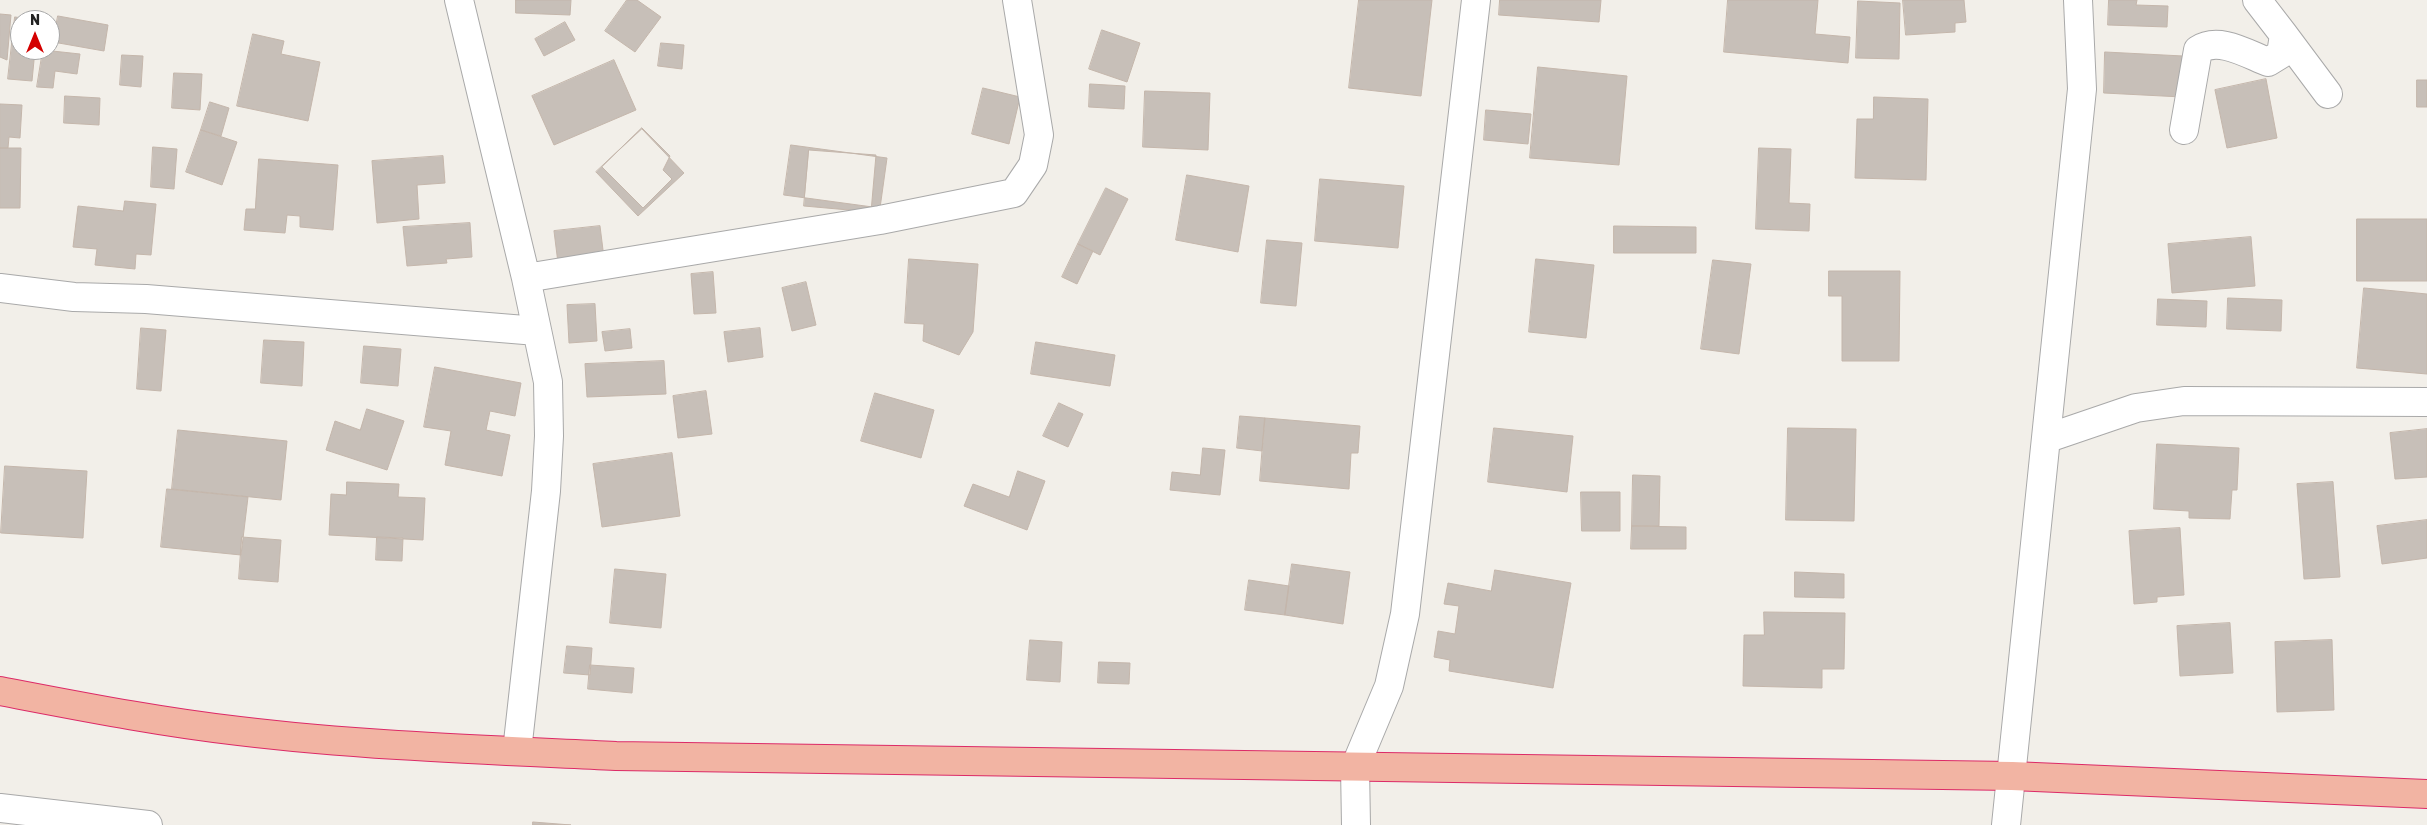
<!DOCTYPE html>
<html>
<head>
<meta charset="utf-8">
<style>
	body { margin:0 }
	#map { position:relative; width:2427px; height:825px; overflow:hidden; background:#f2efe9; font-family:Rubik,sans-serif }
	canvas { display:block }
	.north { position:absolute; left:10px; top:10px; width:50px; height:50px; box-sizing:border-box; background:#fff; border:1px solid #a7a7a7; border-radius:50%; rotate:0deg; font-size:14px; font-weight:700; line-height:20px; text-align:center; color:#222 }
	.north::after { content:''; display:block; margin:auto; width:18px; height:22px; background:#d40000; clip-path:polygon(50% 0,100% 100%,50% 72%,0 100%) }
</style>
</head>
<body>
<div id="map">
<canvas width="2427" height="825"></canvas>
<div class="north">N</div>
</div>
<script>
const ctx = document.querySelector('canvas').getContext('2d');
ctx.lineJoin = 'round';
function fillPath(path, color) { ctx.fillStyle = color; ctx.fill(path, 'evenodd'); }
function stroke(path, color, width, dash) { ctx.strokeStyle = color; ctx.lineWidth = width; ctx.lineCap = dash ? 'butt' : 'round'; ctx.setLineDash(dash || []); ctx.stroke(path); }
const building = new Path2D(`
	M516,0H571L570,15L516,13Z
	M627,0H637L661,17L635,52L605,31Z
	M1359,0H1432L1421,96L1349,88Z
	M1500,0H1601L1599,22L1499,15Z
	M1728,0H1818L1815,34L1850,37L1848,63L1724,52Z
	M1903,0H1964L1966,22L1955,23V32L1906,35Z
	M2109,0H2137L2136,5L2168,6L2167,27L2108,25Z
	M1858,1L1900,3L1899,59L1856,58Z
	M0,14L11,15L7,60L0,57Z
	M58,16L108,25L104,51L53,42Z
	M15,17L38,20H20V50H35L32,81L8,79Z
	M565,22L575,40L544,56L535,39Z
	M1102,30L1140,43L1127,82L1089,69Z
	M253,34L284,41L281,54L320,62L308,121L237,106Z
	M661,43L684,45L682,69L658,66Z
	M43,50L80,54L77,74L55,71L53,88L37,87Z
	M2105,52L2183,56L2182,97L2104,93Z
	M122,55L143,56L141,87L120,85Z
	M614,60L636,110L554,145L532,96Z
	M1538,67L1627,76L1619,165L1530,158Z
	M174,73L202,74L200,110L172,108Z
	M2266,79L2277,138L2227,148L2215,90Z
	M2417,80H2427V107H2417Z
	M1090,84L1125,86L1124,109L1089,107Z
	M983,88L1020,97L1009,144L972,134Z
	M1145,91L1210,93L1208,150L1143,147Z
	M65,96L100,98L99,125L64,123Z
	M1874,97L1928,99L1926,180L1855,178L1857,119H1873Z
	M210,102L229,108L221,136L201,130Z
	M0,104L22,105L20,138L9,137L8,148H0Z
	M1486,110L1531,114L1528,144L1484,140Z
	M642,128L670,156L663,170L672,179L643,208L602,167Z
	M642,129L684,173L638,216L596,172Z
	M201,130L237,142L222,185L186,172Z
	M791,145L887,158L880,208L784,195Z
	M153,147L177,149L174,189L151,187Z
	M0,148H21L20,208H0Z
	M1759,148L1791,149L1789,203L1810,204L1809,231L1756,229Z
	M809,150L876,155L871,212L804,206Z
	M443,156L445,183L417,185L419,219L377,223L372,161Z
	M259,159L338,165L333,230L300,227V216L287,215L285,233L244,230L246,209H255Z
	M1187,175L1249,186L1238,252L1176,240Z
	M1320,179L1404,186L1398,248L1315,241Z
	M1106,188L1128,199L1100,255L1078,244Z
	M125,201L156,204L151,255L136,254L135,269L95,265L97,249L73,247L78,206L123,211Z
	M2357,219H2427V281H2357Z
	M470,223L472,257L446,259L447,263L407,266L403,227Z
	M600,226L604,258L558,263L554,231Z
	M1614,226L1696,227V253H1614Z
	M2251,237L2255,286L2172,293L2168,244Z
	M1267,240L1302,243L1296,306L1261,303Z
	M1078,244L1093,251L1077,284L1062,277Z
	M909,259L978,264L973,332L959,355L923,341L924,324L905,323Z
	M1536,259L1594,265L1586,338L1529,332Z
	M1713,260L1751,264L1739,354L1701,349Z
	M1829,271H1900L1899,361H1842V296H1829Z
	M713,272L716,313L694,314L691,274Z
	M806,282L816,325L792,331L782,288Z
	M2364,288L2427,294V374L2357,368Z
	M2228,298L2282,300L2281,331L2227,329Z
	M2158,299L2207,301L2206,327L2157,325Z
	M595,304L597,341L569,343L567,305Z
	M141,328L166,330L161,391L137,389Z
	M760,328L763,357L728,362L724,332Z
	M630,329L632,348L605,351L602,332Z
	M264,340L304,342L302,386L261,383Z
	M1036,342L1115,355L1110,386L1031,374Z
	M364,346L401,349L398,386L361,383Z
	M664,361L666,394L587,397L585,364Z
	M435,367L521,383L515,416L490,411L486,430L510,435L502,476L445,465L451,431L424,427Z
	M706,391L712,434L678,438L673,396Z
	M875,393L934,410L921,458L861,441Z
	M1059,403L1083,414L1068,447L1043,436Z
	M367,409L404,421L387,470L326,450L335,421L360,430Z
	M1240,416L1265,418L1262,451L1237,448Z
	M1265,418L1360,426L1358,453H1351L1349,489L1260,481Z
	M1494,428L1573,436L1567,492L1488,482Z
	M1788,428L1856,429L1854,521L1786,520Z
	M2427,429V477L2395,479L2390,433Z
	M178,430L287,441L281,500L172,489Z
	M2157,444L2239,448L2237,490H2232L2230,519L2189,518V511L2154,509Z
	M1203,448L1225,450L1220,495L1170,490L1172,472L1200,475Z
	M672,453L680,516L602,527L593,464Z
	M5,466L87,471L83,538L1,533Z
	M1018,471L1045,481L1027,530L964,506L973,484L1009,497Z
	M1633,475L1660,476L1659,526H1632Z
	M347,482L399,484L398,497L425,498L423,540L329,535L331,494L346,495Z
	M2333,482L2340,577L2304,579L2297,484Z
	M167,489L248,497L241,555L161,547Z
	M1581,492H1620V531H1582Z
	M2427,520V558L2382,564L2377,526Z
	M1632,526L1686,527V549H1631Z
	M2180,528L2184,595L2157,597V602L2134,604L2129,531Z
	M242,537L281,540L278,582L239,579Z
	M377,537L403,538L402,561L376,560Z
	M1292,564L1350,572L1343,624L1285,615Z
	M615,569L666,574L661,628L610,623Z
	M1495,570L1571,583L1553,688L1449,671L1450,660L1434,657L1438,631L1455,634L1459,606L1444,604L1448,583L1491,591Z
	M1795,572L1844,574V598L1795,597Z
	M1249,580L1289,586L1285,615L1245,610Z
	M1764,612L1845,613L1844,669H1822V688L1743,686L1744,635H1764Z
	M2230,623L2233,673L2180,676L2177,626Z
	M1030,640L1062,642L1060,682L1027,680Z
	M2332,640L2334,710L2277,712L2275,642Z
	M567,646L592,648L590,675L564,673Z
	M1099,662L1130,663L1129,684L1098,683Z
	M590,665L634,668L632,693L588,689Z
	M533,822L571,825H533Z`);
fillPath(building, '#c7bfb8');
stroke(building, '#c4b6ab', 1);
const minor = new Path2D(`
	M459,0L526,278L548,382L549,436L546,491L517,751
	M2284,35L2328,94
	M2184,130L2198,50C2219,36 2247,54 2268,62L2281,54L2284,35L2257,0
	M526,278L880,220L1014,193L1033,165L1039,135L1017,0
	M0,288L74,297L146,299L537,331
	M2048,438L2136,408L2184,401L2427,402
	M0,808L148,825
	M1356,825L1355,767L1389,686L1405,614L1476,0
	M2006,825L2082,89L2078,0`);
const trunk = new Path2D(`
	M0,691C79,706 159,722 239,731C364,746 491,750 616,756L2012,776L2427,794`);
stroke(minor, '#a9a9a9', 30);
stroke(trunk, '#dc2a67', 30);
stroke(minor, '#fff', 28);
stroke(trunk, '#f2b4a3', 28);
</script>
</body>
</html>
